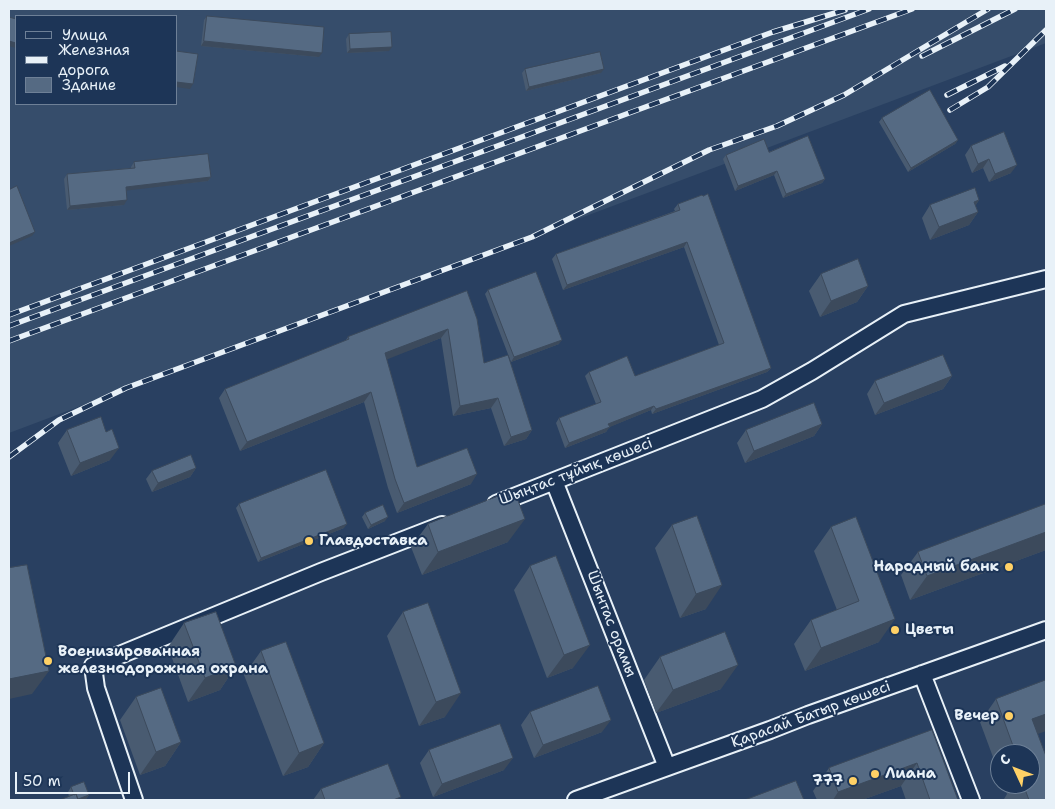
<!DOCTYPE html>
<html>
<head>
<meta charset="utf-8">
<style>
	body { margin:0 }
	#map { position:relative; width:1055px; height:809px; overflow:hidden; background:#294061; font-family:"Shantell Sans",sans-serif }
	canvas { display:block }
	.frame { position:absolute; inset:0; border:10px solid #e8f1f8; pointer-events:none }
	.legend { position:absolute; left:15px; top:15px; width:162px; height:90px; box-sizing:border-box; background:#1d3557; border:1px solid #6e8097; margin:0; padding:6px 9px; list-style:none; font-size:15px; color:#e8f1f8 }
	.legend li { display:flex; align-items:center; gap:10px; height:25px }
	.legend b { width:25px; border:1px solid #6e8097 }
	.north { position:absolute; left:990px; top:744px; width:50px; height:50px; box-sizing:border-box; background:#1d3557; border:1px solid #6e8097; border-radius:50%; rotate:313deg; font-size:14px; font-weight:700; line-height:20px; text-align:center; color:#e8f1f8 }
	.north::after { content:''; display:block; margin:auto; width:18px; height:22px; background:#ffd166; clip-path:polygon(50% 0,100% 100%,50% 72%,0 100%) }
	.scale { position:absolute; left:15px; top:772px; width:115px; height:22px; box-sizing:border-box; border:2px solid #e8f1f8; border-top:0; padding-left:6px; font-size:15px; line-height:18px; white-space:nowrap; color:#e8f1f8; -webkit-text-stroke:4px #1d3557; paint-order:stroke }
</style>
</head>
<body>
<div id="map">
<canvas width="1055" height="809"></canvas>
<div class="frame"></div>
<ul class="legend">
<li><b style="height:6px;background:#1d3557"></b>Улица</li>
<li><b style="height:6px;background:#e8f1f8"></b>Железная дорога</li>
<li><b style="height:14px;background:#556a83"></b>Здание</li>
</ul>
<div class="north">С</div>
<div class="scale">50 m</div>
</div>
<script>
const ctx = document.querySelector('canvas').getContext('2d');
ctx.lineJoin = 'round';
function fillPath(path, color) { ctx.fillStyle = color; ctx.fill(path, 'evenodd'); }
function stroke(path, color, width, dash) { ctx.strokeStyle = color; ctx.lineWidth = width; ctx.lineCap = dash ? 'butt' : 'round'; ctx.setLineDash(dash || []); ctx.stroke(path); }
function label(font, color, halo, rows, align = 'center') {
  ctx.font = font + ' "Shantell Sans",sans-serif'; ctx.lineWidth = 4; ctx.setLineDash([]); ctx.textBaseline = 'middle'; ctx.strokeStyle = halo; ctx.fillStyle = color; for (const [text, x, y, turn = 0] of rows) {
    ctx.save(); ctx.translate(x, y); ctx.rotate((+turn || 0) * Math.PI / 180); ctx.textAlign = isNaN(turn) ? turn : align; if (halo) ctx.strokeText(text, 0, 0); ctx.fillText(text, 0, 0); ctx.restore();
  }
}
fillPath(new Path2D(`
	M9,9H1046V43L9,433ZM16,16H176V104H16Z`), '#364d6b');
const minor = new Path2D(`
	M554,481L667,767
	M496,504L762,399L812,371L904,314L1046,279
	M922,674L971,800
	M134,800L96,688L93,666L321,572L442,525
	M576,800L770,730L808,715L1046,630`);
stroke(minor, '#e8f1f8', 20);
stroke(minor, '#1d3557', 16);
const rail = new Path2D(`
	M922,56L1015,9
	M947,95L1005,66
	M950,110L988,87L1046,30
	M9,315L743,43L773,32L845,10
	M9,326L869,9
	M9,341L912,9
	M9,457L59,420L126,388L532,237L709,150L777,126L844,95L988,9`);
stroke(rail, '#e8f1f8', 5.5);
stroke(rail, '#1d3557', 4, [11]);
fillPath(new Path2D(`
	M207,16L319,57L201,46L204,20Z
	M349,34L389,51L347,53L346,39Z
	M525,69L601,73L526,91L522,73Z
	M882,118L958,140L955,144L908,172L879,122Z
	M971,146L1011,173L989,182L983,168L972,173L965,155Z
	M769,152L825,179L822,183L783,198L774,175L735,191L723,159L726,155Z
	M134,162L211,177L208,181L126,190L124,205L67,210L64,179L67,174L131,168V167Z
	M979,200L975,206L978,212L969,225L930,240L922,218L930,205Z
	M678,204L771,368L767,372L652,414L651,410L609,427L606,432L565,448L556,423L559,418L596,404L585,376L589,372L635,376L719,345L684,247L563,290L552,259L556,254L675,211L674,209Z
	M821,274L868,286L857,302L820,317L809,291Z
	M488,290L559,344L511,362L485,294Z
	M467,291L484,363L532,430L526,439L504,446L491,408L453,416L441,338L386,359L417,467L471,484L397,513L388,488L364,402L240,451L219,398L225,389L345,341L348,337Z
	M952,376L943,389L875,415L867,394L875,381Z
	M822,424L814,436L745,463L737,443L746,430Z
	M67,430L110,460L71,476L58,443Z
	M196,468L190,477L152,492L146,479L152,471Z
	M239,504L344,528L258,562L236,508Z
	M1046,504V550L910,600L901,575L918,552Z
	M365,513L385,521L368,529L362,517Z
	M428,524L508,542L422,575L411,547Z
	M672,525L706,609L680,618L655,548Z
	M831,527L879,642L805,671L794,644L811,620L837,610L814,551Z
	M530,566L573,668L547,678L514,590Z
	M403,612L445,717L419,726L387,636Z
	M184,623L236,666L220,690L188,702L168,647Z
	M261,651L324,743L308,767L283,776L244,675Z
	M660,657L721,689L656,713L644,680Z
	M136,697L181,742L165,766L140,775L120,720Z
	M996,699L1038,734L1046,800H1004V799L1007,794L1003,784H1030V754H1000V776L980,722Z
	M530,712L602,732L534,758L521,725Z
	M932,730L958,800H906L901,786L862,800H817L813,791L829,768Z
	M429,750L504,770L433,797L420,763Z
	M71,787L89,795L86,799L83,800H60L69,797L68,792Z
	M321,789L399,800H313Z`), '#495b71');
fillPath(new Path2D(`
	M9,41L16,43V48L9,46Z
	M204,41L322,53L319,57L201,46Z
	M392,47L389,51L347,53L350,49Z
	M604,69L601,73L526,91L529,87Z
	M176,82L193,84L190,89L176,87Z
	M958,140L955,144L908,172L911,168Z
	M989,159L983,168L972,173L978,164Z
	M1017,165L1011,173L989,182L995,174Z
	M777,171L774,175L735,191L738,186Z
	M211,177L208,181L123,191L126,187Z
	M825,179L822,183L783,198L786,194Z
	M127,200L124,205L67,210L70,206Z
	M979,200L971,213L974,202Z
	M978,212L969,225L930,240L939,227Z
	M35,232L32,236L9,246V243Z
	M687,242L684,247L563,290L567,285Z
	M868,286L857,302L820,317L831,301Z
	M448,329L441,338L378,363L385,353Z
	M562,340L559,344L511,362L514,357Z
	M771,368L767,372L652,414L656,409Z
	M952,376L943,389L875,415L884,403Z
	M371,392L364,402L240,451L247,442Z
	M498,398L491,408L453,416L460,406Z
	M654,406L651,410L605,429L608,424Z
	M822,424L814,436L745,463L754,451Z
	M610,427L606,432L565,448L569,443Z
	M532,430L526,439L504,446L511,437Z
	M119,448L110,460L71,476L80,463Z
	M196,468L190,477L152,492L158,483Z
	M477,474L471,484L397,513L404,503Z
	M388,517L385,521L368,529L371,525Z
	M525,519L508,542L422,575L438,552Z
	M347,524L344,528L258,562L261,558Z
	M1046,532V550L910,600L927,576Z
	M722,585L706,609L680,618L696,594Z
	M895,619L879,642L805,671L821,648Z
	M590,645L573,668L547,678L564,655Z
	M738,665L721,689L656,713L673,690Z
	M236,666L220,690L188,702L205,678Z
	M49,671L32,694L9,699V679Z
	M461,693L445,717L419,726L436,702Z
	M1046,714V731L1016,742L1032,719Z
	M611,720L602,732L534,758L543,745Z
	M181,742L165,766L140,775L156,752Z
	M324,743L308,767L283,776L299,753Z
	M513,758L504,770L433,797L442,784Z
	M917,763L901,786L862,800H833L838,792Z
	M89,795L86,799L83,800H75Z`), '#3c4a5c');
const building = new Path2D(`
	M207,16L324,27L322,53L204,41Z
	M9,17L16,19V43L9,41Z
	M391,32L392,47L350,49L349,34Z
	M176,51L198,54L193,84L176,82Z
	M600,52L604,69L529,87L525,69Z
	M930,90L958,140L911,168L882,118Z
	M1004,132L1017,165L995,174L989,159L978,164L971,146Z
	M808,136L825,179L786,194L777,171L738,186L726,155L764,139L769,152Z
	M208,154L211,177L126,187L127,200L70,206L67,174L135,168L134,162Z
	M17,186L35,232L9,243V190Z
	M975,188L979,200L974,202L978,212L939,227L930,205Z
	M708,194L771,368L656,409L654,406L608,424L610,427L569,443L559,418L601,402L589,372L627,356L635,376L724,343L687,242L567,285L556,254L680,210L678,204L702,195L703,196Z
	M858,259L868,286L831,301L821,274Z
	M536,272L562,340L514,357L488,290Z
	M467,291L477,319L484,363L508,355L532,430L511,437L498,398L460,406L448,329L385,353L417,467L467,448L477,474L404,503L395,479L371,392L247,442L225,389L349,339L348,337Z
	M943,355L952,376L884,403L875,381Z
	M814,403L822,424L754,451L746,430Z
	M101,417L106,432L112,429L119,448L80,463L67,430Z
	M191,455L196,468L158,483L152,471Z
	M326,470L347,524L261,558L239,504Z
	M514,490L525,519L438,552L428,524Z
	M1046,504V532L927,576L918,552Z
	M383,505L388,517L371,525L365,513Z
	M697,516L722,585L696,594L672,525Z
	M856,517L895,619L821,648L811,620L859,601L831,527Z
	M556,556L590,645L564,655L530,566Z
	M27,565L49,671L9,679V568Z
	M428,603L461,693L436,702L403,612Z
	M216,612L236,666L205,678L184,623Z
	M725,632L738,665L673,690L660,657Z
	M286,642L324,743L299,753L261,651Z
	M1046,680V714L1032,719L1046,756V800H1029L1023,784H1030V754H1016L996,699Z
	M598,686L611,720L543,745L530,712Z
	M161,688L181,742L156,752L136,697Z
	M500,724L513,758L442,784L429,750Z
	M932,730L958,800H930L917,763L838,792L829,768Z
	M388,764L401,797L393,800H325L321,789Z
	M796,781L804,800H745Z
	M84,782L89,795L78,799L76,794L74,795L71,787Z
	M76,794L78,800H60Z`);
fillPath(building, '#556a83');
stroke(building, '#3c4a5c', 1);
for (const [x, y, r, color] of [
	[309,541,5,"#ffd166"],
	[1009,567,5,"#ffd166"],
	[895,630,5,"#ffd166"],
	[48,661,5,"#ffd166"],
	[1009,716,5,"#ffd166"],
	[875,774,5,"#ffd166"],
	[853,781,5,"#ffd166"]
]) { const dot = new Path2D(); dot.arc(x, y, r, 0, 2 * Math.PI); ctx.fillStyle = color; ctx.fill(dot); stroke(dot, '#1d3557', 2); }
label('15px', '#e8f1f8', '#1d3557', [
	["Шыңтас тұйық көшесі",576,472,-21],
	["Шынтас орамы",611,624,69],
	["Қарасай Батыр көшесі",811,715,-20]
]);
label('bold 15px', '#e8f1f8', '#1d3557', [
	["Главдоставка",319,541],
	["Народный банк",999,567,"right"],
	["Цветы",905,630],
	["Военизированная",58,652],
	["железнодорожная охрана",58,669],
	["Вечер",999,716,"right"],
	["Лиана",885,774],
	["777",843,781,"right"]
], 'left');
</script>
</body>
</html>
